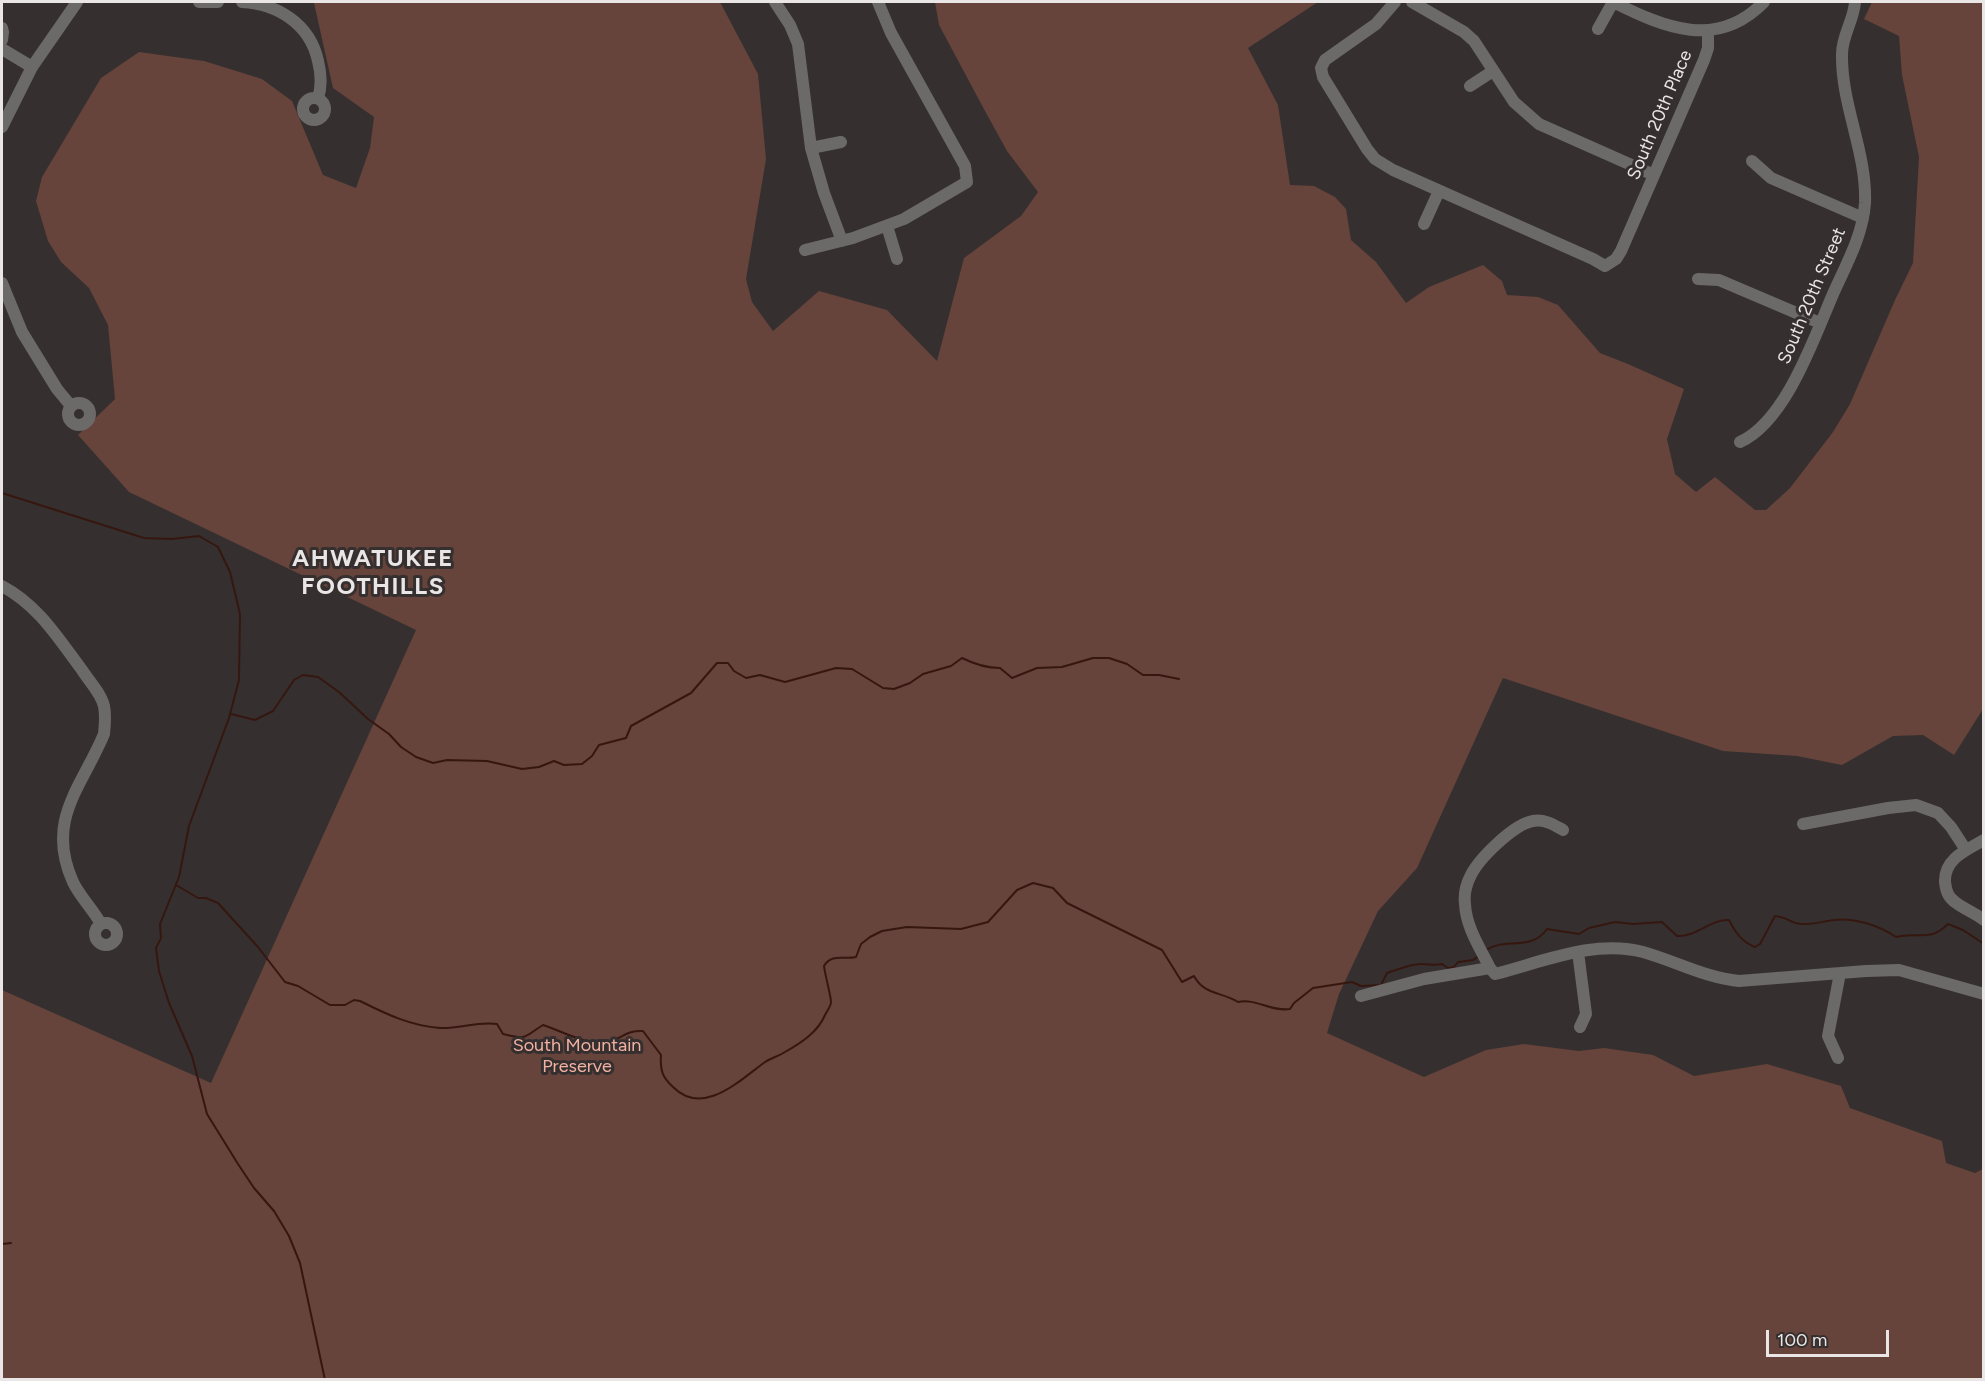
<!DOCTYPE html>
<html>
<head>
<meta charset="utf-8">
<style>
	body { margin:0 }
	#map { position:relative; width:1985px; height:1381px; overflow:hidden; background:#35302f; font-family:Figtree,sans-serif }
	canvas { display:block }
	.frame { position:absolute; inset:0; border:3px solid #eae6e5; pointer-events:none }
	.scale { position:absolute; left:1766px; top:1330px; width:123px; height:27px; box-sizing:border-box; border:3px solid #eae6e5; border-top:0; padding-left:8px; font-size:18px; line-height:21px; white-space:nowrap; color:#eae6e5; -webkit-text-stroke:4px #35302f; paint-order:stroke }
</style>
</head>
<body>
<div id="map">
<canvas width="1985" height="1381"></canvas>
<div class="frame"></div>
<div class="scale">100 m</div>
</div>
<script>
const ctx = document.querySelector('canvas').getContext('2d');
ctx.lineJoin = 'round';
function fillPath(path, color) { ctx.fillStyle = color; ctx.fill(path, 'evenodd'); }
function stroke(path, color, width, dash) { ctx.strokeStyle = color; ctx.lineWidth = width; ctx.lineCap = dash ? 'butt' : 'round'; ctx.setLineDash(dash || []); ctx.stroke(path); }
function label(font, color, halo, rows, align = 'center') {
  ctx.font = font + ' Figtree,sans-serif'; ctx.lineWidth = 6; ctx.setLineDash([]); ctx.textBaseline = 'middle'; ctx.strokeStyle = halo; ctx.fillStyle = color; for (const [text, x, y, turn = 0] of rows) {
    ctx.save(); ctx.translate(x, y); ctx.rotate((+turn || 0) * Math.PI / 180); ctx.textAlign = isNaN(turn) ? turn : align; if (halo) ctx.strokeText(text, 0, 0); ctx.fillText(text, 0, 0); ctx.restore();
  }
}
fillPath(new Path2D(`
	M314,3L720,2L758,74L766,159L746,279L752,302L773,331L819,291L887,310L937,361L964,258L1021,216L1038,192L1007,151L985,111L939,25L935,2H1318L1248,48L1278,105L1290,185L1314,186L1335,197L1346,209L1351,240L1376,262L1406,303L1429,287L1483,265L1502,281L1507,295L1538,297L1558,305L1600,353L1628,364L1684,389L1667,439L1675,474L1696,492L1715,477L1755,510H1766L1790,488L1833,432L1850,404L1895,300L1913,263L1919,157L1902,75L1899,36L1864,19L1872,2H1983V709L1954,755L1923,735L1893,736L1842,765L1797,756L1723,751L1503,678L1417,868L1378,911L1339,994L1327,1033L1424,1077L1486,1050L1524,1044L1579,1051L1604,1048L1653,1055L1694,1076L1767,1064L1841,1086L1850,1108L1942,1141L1946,1163L1975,1173L1983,1169V1379H2V990L211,1083L416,630L129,492L78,435L115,399L108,325L89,288L61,262L48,241L36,201L42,177L101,78L139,52L204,61L262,79L292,101L323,175L356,188L370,148L374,117L333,88Z`), '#66433b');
stroke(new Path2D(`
	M2,493L144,538L172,539L199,536L218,547L230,572L240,614L239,680L229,718L189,826L179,877L160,924L161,938L156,948L159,971L169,1003L192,1056L207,1114L238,1164L254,1188L274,1211L289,1236L300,1263L325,1380
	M231,714L255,720L273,711L294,680L303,675L318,677L339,692L368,719L389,734L401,747L416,757L433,763L447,760L487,761L522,769L539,767L554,761L564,765L582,764L592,756L599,745L626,738L631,726L691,693L717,663H728L734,671L746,678L760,675L785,682L836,668L852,669L883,688L894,689L910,683L923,674L951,666L962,658C974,664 986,668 1000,668L1012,678L1037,668L1062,667L1093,658H1109L1127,664L1143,675H1159L1179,679
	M176,885L198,898H206L218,903L258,947L285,982L298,986L330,1005H345L354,1000L360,1001C386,1014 411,1026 440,1028C459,1029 478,1021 497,1024L503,1034C529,1040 522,1038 543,1025C562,1031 587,1046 607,1042C622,1039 626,1030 643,1031L661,1055C660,1070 662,1077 673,1087C703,1117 739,1081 765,1062C771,1058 779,1056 785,1052C801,1043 818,1032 825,1015C827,1011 831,1006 831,1002C831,996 825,975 824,966C832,953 844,960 856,957L861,944L870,937L882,931L907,927L961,929L988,922L1017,890L1033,883L1053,888L1067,903L1162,950L1182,982L1194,976C1204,995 1222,992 1238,1002C1256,998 1271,1012 1290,1009L1294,1003L1313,988L1352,982L1361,986L1381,985L1387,973C1397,970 1412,963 1422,964C1430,964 1434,966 1442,964L1448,968L1454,967L1458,962L1473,960L1479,956
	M1486,950C1505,937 1531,952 1547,929L1579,934L1589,928L1615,922L1633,924L1662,922L1677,936C1696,937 1711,919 1729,920C1735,932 1742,942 1755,947L1760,944L1775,916C1788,917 1791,924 1802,924C1812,925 1824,921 1834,920C1854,917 1880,926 1896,937C1918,931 1929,943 1948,924L1963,930L1984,944
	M2,1244L11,1243`), '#361710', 2);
stroke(new Path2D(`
	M199,2H218
	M242,2C278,4 310,24 318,61C321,73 322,86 318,98
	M775,2L790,25L798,44L811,148L824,193L842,241
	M1395,2L1376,24L1325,60L1321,68L1323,77L1367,149L1375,159L1393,170L1593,259L1605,266L1616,259L1621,251L1704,60L1708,48V31
	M1412,2L1464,32L1474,41L1514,102L1539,124L1654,175
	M1613,2C1665,28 1717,50 1764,2
	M2,28L3,32L2,40
	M1598,29L1613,2
	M2,49L32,67
	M1470,86L1493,71
	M303 109a11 11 0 1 1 22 0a11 11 0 1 1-22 0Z
	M2,127L32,67L77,2
	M811,148L841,142
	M1752,161L1771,178L1863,218
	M1424,224L1439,191
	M887,226L897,259
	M805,250L853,238L904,219L967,182L965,166L891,33L878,2
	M1698,279L1719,280L1820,323
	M2,283L22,332L57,389L71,406
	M68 414a11 11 0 1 1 22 0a11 11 0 1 1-22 0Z
	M1740,442C1786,421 1814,338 1833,294C1846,265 1863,235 1865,203C1867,152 1841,105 1842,54C1842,35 1854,20 1855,2
	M2,586C38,605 58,638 82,670C89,681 101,693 104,706C106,716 105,724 104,734C82,787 45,820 73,882C80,897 93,909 101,924
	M1803,824L1888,808L1916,805L1938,813L1951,827L1966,850
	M1984,840C1966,850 1944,859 1945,882C1946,891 1948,897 1955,902C1964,909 1975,913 1984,920
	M95 934a11 11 0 1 1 22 0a11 11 0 1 1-22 0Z
	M1578,952L1586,1014L1580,1027
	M1490,968C1480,948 1466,927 1465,904C1464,896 1466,885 1470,877C1478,859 1514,824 1533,821C1545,819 1554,825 1563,830
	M1361,996L1424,979L1490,968L1495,974C1542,962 1595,939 1643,952C1675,961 1706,978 1739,981L1866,971L1899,970L1984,994
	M1838,1058L1828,1036L1840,973`), '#6c6969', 12);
label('18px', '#eae6e5', '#35302f', [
	["South 20th Place",1660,115,-67],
	["South 20th Street",1812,296,-67]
]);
label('18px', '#f3b1a2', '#35302f', [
	["South Mountain",577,1046],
	["Preserve",577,1067]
]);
ctx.letterSpacing = '1.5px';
label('bold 24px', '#eae6e5', '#35302f', [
	["AHWATUKEE",373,559],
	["FOOTHILLS",373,587]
]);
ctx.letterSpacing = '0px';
</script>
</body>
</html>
